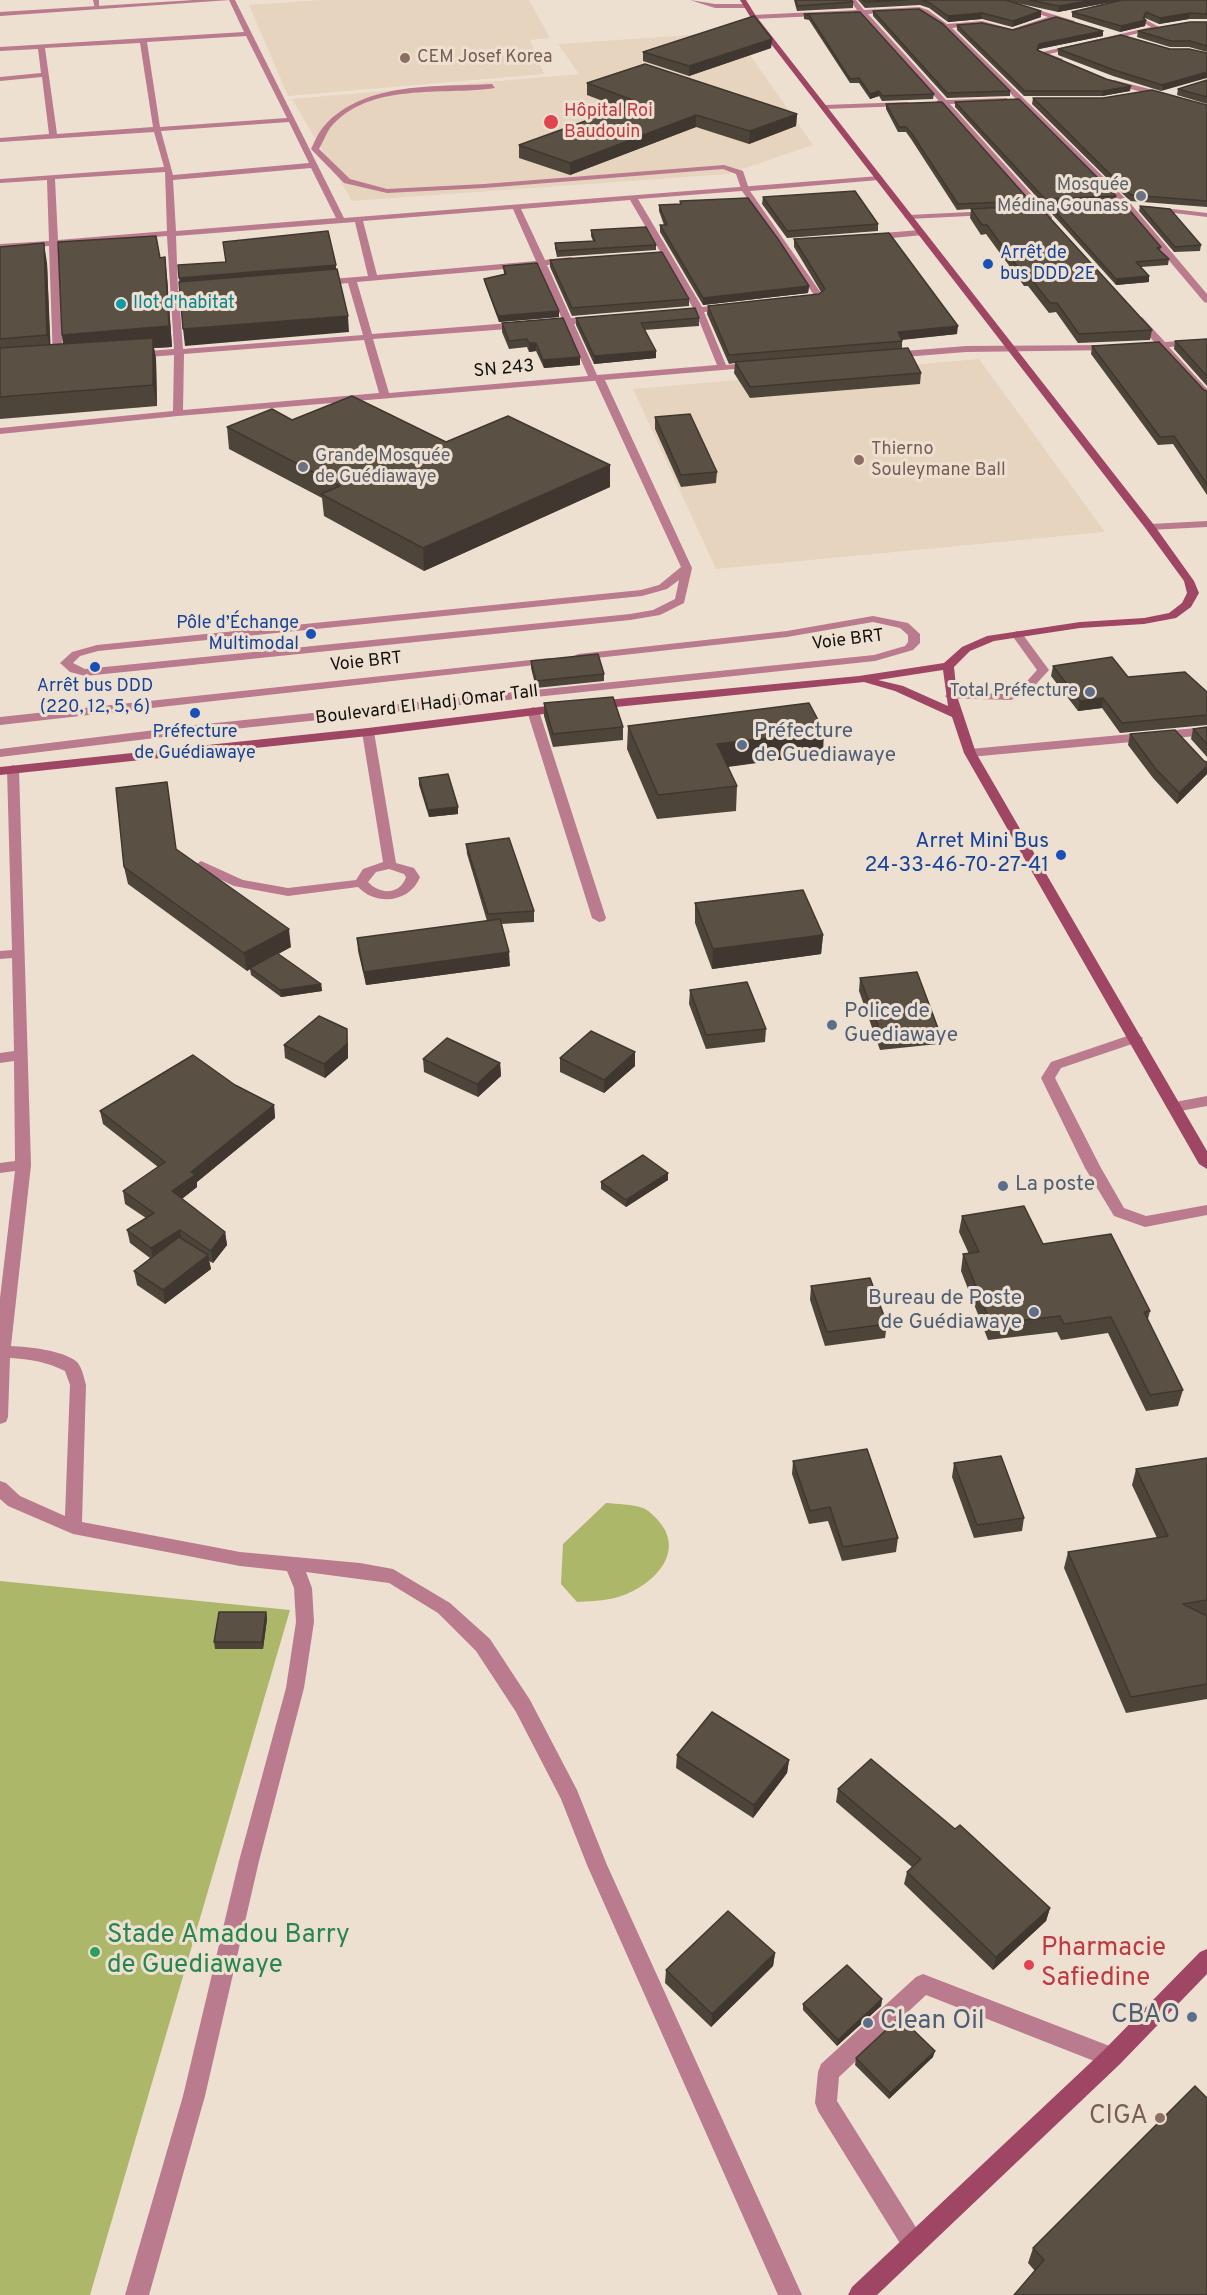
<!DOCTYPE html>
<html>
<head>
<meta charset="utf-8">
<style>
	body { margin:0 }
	canvas { display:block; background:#ede0d1 }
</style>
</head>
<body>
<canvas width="1207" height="2295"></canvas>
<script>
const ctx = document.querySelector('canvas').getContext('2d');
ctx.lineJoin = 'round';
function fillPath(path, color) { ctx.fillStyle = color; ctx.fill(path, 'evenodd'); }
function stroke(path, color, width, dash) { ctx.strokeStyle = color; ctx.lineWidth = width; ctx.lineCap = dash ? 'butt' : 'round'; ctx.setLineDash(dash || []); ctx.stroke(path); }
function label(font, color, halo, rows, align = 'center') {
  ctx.font = font + ' Overpass,sans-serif'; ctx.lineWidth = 6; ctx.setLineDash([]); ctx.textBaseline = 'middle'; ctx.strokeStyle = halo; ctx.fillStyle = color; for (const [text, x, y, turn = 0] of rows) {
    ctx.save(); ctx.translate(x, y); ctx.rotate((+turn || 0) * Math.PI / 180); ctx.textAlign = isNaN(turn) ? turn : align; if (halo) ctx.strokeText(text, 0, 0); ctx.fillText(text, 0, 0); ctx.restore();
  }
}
fillPath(new Path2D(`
	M320,0H529L550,38L530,40L544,74L288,96L249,5Z
	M734,32L813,145L728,174L352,201L292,99L579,74L558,44Z
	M979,359L1105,532L716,569L633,389Z`), '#e7d4bf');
fillPath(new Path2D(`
	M606,1503C617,1504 632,1504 643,1508C651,1511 661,1523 665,1530C682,1564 639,1594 610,1599C599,1601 588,1601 577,1602L561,1584L563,1544Z
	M0,1581L290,1610L90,2295H0Z`), '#adb769');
fillPath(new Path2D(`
	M690,0L715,4H746L749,6L746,8H715Z
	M492,84L495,88C442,96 369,81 330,128C326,134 323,142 319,149L350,179L387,189L484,184L724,165L743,171L749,189L742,191L736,174L723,169L484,188L387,193L344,183L311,149C315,141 319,131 325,125C365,81 438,87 492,84Z
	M599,375L604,378L692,568L684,603L660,615L630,620L85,676L70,672L60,663L72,652L97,645L641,590L659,585L681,567L594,378ZM679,580L675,599L653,610L630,614L85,669L73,663L80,656L98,651L642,596L667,589Z
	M873,616L908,623L920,634V643L913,650L875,661L196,733L0,757V749L196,725L874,655L905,646L908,642V635L900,628L873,622L787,637L578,660L572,657L578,654L787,631Z
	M1017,631L1021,632L1049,670L1028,693L1011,700L947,698L945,696L951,692L1005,694L1020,689L1037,670L1011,634Z
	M549,658L553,659V663L0,725V717Z
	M533,707L539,711L606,918L604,921L599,922L592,918L527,711Z
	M368,728L374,732L396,863L414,868L420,877C410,903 376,906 358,887L288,896L234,886L196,868L195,865L201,861L243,880L288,888L356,880L363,869L383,862L362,732ZM389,869L404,874L406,877C400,895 380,895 368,882L376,872Z
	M13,765L19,769L31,1165L11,1346C29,1347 63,1350 77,1362C82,1367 84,1378 86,1385L82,1522L240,1552L360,1563L393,1569L450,1603L490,1639L530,1700L577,1790L607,1865L802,2295H778L587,1865L561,1799L516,1712L476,1651L438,1613L389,1583L306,1572L312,1588L314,1622L304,1688L259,1861L205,2096L149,2295H125L183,2096L239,1861L286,1688L296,1622L294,1588L287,1571L240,1566L73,1534L8,1506L0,1499V1481L6,1483L20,1496L65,1516L70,1385L65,1371C47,1362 30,1359 10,1358L8,1417L6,1422L0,1424V1298L15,1171L0,1173V1163L15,1161L14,1061L0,1063V1053L14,1051L12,958L0,959V951L12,950L7,769Z
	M1136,1033L1143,1038L1141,1041L1061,1068L1055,1078L1101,1168L1124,1208L1146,1216L1207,1205V1215L1145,1227L1114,1216L1085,1168L1041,1078L1051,1062Z
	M923,1974L1120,2050L1123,2057L1120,2064L1112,2068L926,1995L839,2077L837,2101L922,2237L925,2245L922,2253L914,2256L906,2253L818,2111L815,2103L818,2072L821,2064L916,1977Z`), '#b97b8d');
fillPath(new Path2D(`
	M93,0H99V9H95Z
	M229,0H235L344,218L879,176L883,178L879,180L750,191L823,296L803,303L799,300L800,298L814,295L742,191L638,199L702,307L728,304L732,307L728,310L704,312L726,365L755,362L758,363V367L178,416L0,434V428L173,411L174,355L136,358L131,355L136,352L174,349L167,236L58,245L63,361L58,364L53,361L49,246L0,250V244L49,241L47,180L0,183V179L164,167L154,132L0,142V138L49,134L42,77L0,81V77L41,73L38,49L0,51V47L244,32ZM246,36L287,118L160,127L147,42ZM140,43L153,127L57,134L45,48ZM289,122L309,163L173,175L161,131ZM311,168L336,218L176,231L173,180ZM165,172L167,231L58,240L55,179ZM630,200L693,308L673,312L677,315L696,313L717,365L597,375L574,324L597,322L602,319L597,316L571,318L547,265L571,263L575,260L571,257L545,260L521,209ZM513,209L536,261L377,275L363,221ZM355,222L368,276L320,280L316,283L320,286L348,283L363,335L183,349L179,296L201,295L205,292L201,289L178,291L176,236ZM539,266L562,319L546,320L541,323L546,326L565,324L588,376L389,393L373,339L522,328L527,325L522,322L372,334L357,282ZM364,340L379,393L183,410L184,354Z
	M849,0H856L864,10L919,7L928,10L947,24L982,21L1012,29L1048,17L995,0H1005L1075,21L1073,24L1055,19L1012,33L982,25L952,28L1130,203L1207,294V303L1204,302L1124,207L944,27L919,11L868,14L946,100L1007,98L1008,100L1004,102L950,104L1052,217V221H1046L942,104H935L938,100L861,14L753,19L750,17L753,15L857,10Z
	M1146,20L1161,28L1049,54L1063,59L1060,63L1038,53L1151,27L1144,23Z
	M1114,80L1169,94L1170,96L1166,98L1111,84Z
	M908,102L909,104L905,106L824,109L820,107L824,105Z
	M1147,206L1207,213V217L1150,210H1147Z
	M992,211V215H989L908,219L904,217L908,215Z
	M920,230L923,231V235L871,240L867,237L871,234Z
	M1136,317H1142L1165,342L1207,339V345L1169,347L1207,389V398L1204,397L1160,348H1141V344L1155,343L1136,321Z
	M1111,345L1116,348L1114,350L966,352L892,358L887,355L892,352L966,346Z
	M1207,521V527L1150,530L1145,527L1150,524Z
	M1207,727V735L970,757L964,753L970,749Z
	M1207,1096V1106L1175,1112L1168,1107L1175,1102Z`), '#b97b8d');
fillPath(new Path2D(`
	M194,0H230L0,16V12Z`), '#b97b8d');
fillPath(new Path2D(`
	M740,0H746L756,16L1154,525L1194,581L1199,593L1191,607L1176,618L1144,624L1080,628L994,641L970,651L954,667L957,696L976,753L1207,1151V1169L1199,1164L964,753L952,717L895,691L864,682L596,709L590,705L596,701L859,676L944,663L962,647L987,636L1080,622L1144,618L1169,613L1182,603L1187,593L1184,581L1146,529L751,18ZM943,670L948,706L903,686L878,680Z
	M564,704L570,708L568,711L368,736L0,775V767L368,728Z
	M1207,1949V1974L1120,2064L877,2295H848L852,2287L1104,2050L1200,1952Z`), '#9f4665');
fillPath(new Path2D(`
	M794,0H851L853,2V8L797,11Z
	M858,0H1207V19H1189L1159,24L1145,18L1144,19L1146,20L1145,26L1120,32L1072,17V12L1121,0L1058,12L1012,2L1041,11V17L1012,27L982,19L948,22L929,8L920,5L865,8Z
	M873,11L1010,91V96L947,98L873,16Z
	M860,12L934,94L933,99L882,101L879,96L870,99L859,83H850L809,20L804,19V14Z
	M1207,22V52L1189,47H1170L1137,37L1138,31Z
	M957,25L1013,30L1103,36L1039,49L1038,50L1130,91L1102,96H1024L957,30Z
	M772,39L771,48L689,76L643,61V52Z
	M1058,49H1170L1161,91L1113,76L1058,55Z
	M1207,80V104L1177,95L1178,89Z
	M587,83L797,114L796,126L749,144L696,127L570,175L519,158V145L621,108L587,95Z
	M1033,98L1207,105V207L1130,201L1032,104Z
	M955,102L1116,196L1115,201L1044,205L955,107Z
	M886,104L1030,201L1029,206L1152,330L1150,340L1078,343L1056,312L1049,313L1028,286H1024L986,234L981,235L970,218L971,209L957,210L911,139L906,132H898L886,109Z
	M763,197L878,224V231L787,238L762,204Z
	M680,201L809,286L808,293L703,305L660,232V225H664L659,211V205L680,204Z
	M1140,206L1201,245L1200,251L1174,252L1139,211Z
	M1053,209L1161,247L1160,250L1169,259L1168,265L1141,267L1149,282L1116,285L1052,214Z
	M591,230L656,245V250L557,257L555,248V243L593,241L591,236Z
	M794,239L957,334L902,340V348L921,373L920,384L750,398L734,373L735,363L729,364L707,314L708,306L819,294L821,292L794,247Z
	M0,247L47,263L50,345L63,344L62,335L160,258L167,277L172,347L154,348L156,359L157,406L0,419Z
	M550,260L689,299V306L572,316L550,267Z
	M503,266L559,317L499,322L485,284L484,279L504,274Z
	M576,318H699V326L644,330L656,351V358L594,364L576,325Z
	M502,323L580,357V365L544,368L536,351L529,352L527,347L509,349L502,332Z
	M1207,339V386L1174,349L1175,341Z
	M1092,346L1207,391V495L1173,444L1158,445L1091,354Z
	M655,417L717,472L716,483L681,487L655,429Z
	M292,420L610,465V487L424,571L324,516L322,498L229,449L227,427Z
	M531,661L604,674V681L536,688L531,668Z
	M1053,666L1128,677L1207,692V725L1120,733L1102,708L1078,711L1051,676Z
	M544,703L623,727V740L553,747L544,716Z
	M628,726L823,754L728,767L737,786L736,811L657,819L627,749Z
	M1207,727V757L1191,739L1193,729Z
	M1130,734L1207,762V774L1177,804L1153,778L1128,745Z
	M419,778L458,807V814L429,817L419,785Z
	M466,844L534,911V922L501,924L510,966L366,985L358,951L357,938L487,921L467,854Z
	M176,850L291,947L278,954L321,984L322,991L281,997L251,975L250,969L247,971L128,884L124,867Z
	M695,903L823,935L821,954L712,969L695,923Z
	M860,978L939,1031L938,1044L880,1050L859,991Z
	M690,990L766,1029L765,1042L706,1049L689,1004Z
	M348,1043V1058L325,1078L285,1058L284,1045Z
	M560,1058L635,1066L604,1093L560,1072Z
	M423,1059L500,1063L501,1076L478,1097L424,1072Z
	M235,1085L274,1105L275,1118L197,1182V1187L182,1199L225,1232L227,1245L213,1263L209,1261L211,1269L165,1304L137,1285L134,1271L150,1258L130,1243L127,1230L146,1218L125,1204L123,1191L158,1167L103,1124L100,1111Z
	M668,1173V1180L626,1207L601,1189V1182Z
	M962,1216L1043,1244L1150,1311L1148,1319L1183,1390L1178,1406L1146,1411L1108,1333L1061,1340L1057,1332L988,1340L961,1271L963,1254H969L959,1232Z
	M811,1286L887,1324L885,1338L825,1346L810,1300Z
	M1207,1458V1615H1206L1207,1616V1699L1126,1713L1064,1568L1068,1552L1157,1538L1132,1485L1136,1469Z
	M793,1461L898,1538L896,1552L842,1561L828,1521L809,1524L792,1474Z
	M954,1463L1024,1518L1022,1531L974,1538L952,1477Z
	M266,1612L267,1619L263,1649H215L214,1642Z
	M677,1755L789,1760L787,1773L753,1818L676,1768Z
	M838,1789L1050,1908L1046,1921L993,1970L904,1884L907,1872L912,1867L836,1802Z
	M775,1953L773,1966L711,2027L665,1983L666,1970Z
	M882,1999L881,2006L837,2046L803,2010V2004Z
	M933,2057L889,2099L855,2065L856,2058Z
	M1207,2098L1035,2271L1028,2263L1033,2248Z`), '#4e453a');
fillPath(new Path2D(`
	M1093,0H1123L1058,12L1059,6Z
	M1041,11V17L1012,27L1013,21Z
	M1146,12L1145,18L1143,21L1146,20L1145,26L1120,32L1121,26L1143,18Z
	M982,13V19L948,22V16Z
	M1190,13L1189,19L1159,24L1160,18Z
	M1103,31V36L1039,49L1037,55L1039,44Z
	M772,39L771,48L689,76V66Z
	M1207,72V78L1161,91L1162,85Z
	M1131,86L1130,91L1102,96L1103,91Z
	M879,91V96L870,99V94Z
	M797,114L796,126L749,144L750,131Z
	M696,115V127L570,175V163Z
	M44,243L47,263L51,356L47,335Z
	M165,257L167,277L172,347L154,348L156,359L157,406L153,385L65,356L62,335Z
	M336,265V275L180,289L179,278Z
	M1149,276V282L1116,285V279Z
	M809,286L808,293L703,305V298Z
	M559,311V317L499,322L498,316Z
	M348,316L349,332L185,346L183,329Z
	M958,326L957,334L897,340L898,332Z
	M529,343H536V351L529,352Z
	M656,351V358L594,364V356Z
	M580,357V365L544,368L543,360Z
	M610,465V487L424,571L423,548Z
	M1103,698L1102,708L1078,711L1080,701Z
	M824,731L823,754L716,768L717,744Z
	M1207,766V774L1177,804L1179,793Z
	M458,807V814L429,817L428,810Z
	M289,929L291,947L247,971L244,953Z
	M823,935L821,954L712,969L713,949Z
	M509,952L510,966L366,985L364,972Z
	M321,984L322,991L281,997L280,990Z
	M347,1029L348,1058L325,1078L324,1064Z
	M635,1052V1066L604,1093V1080Z
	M500,1063L501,1076L478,1097L477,1084Z
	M274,1105L275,1118L197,1182V1187L175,1204L172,1191L191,1172Z
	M668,1173V1180L626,1207V1200Z
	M180,1230L182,1242L153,1261L151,1248Z
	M225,1232L227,1245L213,1263L211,1251Z
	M208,1255L211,1269L165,1304L163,1290Z
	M266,1612L267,1619L263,1649L262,1642Z
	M789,1760L787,1773L753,1818L754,1805Z
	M1050,1908L1046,1921L993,1970L996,1957Z
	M775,1953L773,1966L711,2027L712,2014Z
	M882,1999L881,2006L837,2046L838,2040Z
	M935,2051L933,2057L889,2099L890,2093Z`), '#403830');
const building = new Path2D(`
	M796,0H851L853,2L797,6Z
	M863,0H907L865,2Z
	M922,0H1006L1041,11L1013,21L982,13L948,16L930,3Z
	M1029,0H1093L1059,6Z
	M1122,0H1207V14L1190,13L1160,18L1146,12L1143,18L1146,20L1121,26L1072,12Z
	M919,9L943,24L1010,91L947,93L873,11Z
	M860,12L934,94L882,96L879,91L870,94L859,78L850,79L809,15L804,14Z
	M754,16L772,39L689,66L643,52Z
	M1056,17L1103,31L1039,44L1037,50L1106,79L1131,86L1103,91H1025L957,25L982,23L1013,30Z
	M1190,22H1207V46L1190,41H1171L1138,31Z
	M1121,35L1170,49H1189L1207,53V72L1162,85L1114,70L1058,49Z
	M645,64L797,114L750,131L696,115L570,163L519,145L638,102L587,83Z
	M1207,80V97L1178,89Z
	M1152,90L1207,105V201L1131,195L1033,98H1103Z
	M1019,99L1116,196L1045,199L955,102Z
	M942,102L1030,201L958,204L912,134L906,127H899L886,104Z
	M855,191L878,224L787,231L763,197Z
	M748,198L778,239L809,286L703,298L660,225H667L659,205L681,204L680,201Z
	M1038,205L1152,330L1079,334L1057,303H1050L1029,276L1025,277L987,225H982L971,209Z
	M1125,205L1161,247L1157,248L1169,259L1136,262L1149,276L1116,279L1053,209Z
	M1140,206L1170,209L1201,245L1175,247Z
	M646,227L656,245L557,251L555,243L595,241L591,230Z
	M328,231L336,265L179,278L178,265L226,262L223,242Z
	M889,233L958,326L898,332L902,341L729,355L708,306L819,294L825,289L794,239Z
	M156,236L160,258L165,257L169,326L62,335L58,242Z
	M44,243L47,335L0,339V247Z
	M662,252L689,299L572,308L550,260Z
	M537,263L559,311L498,316L484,279L506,274L503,266Z
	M337,269L348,316L183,329L179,282Z
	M695,308L699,318L641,323L656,351L594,356L576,318Z
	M563,318L580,357L543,360L536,343H529L527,339L509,341L502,323Z
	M153,338V385L0,397V348Z
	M1207,339V376L1175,341Z
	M1159,342L1204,390L1207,391V484L1174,436L1160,437L1092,346Z
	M908,348L921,373L750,387L735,362Z
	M352,396L446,442L508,416L610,465L423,548L321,494L340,486L227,427L272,409L292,420Z
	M690,414L717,472L681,475L655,417Z
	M598,654L604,674L536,681L531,661Z
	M1112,657L1128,677L1185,672L1207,692V715L1122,723L1103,698L1080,701L1053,666Z
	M613,697L623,727L553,734L544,703Z
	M809,703L824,731L717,744L737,786L658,795L628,726Z
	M1207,727V744L1193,729Z
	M1175,730L1204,761L1207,762V766L1179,793L1155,768L1130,734Z
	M448,774L458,807L428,810L419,778Z
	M167,782L176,849L289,929L244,953L124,867L116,788Z
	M509,838L534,911L488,914L466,844Z
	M803,890L823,935L713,949L695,903Z
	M500,919L509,952L364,972L357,938Z
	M277,953L321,984L280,990L250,968Z
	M917,972L939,1031L882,1036L860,978Z
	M747,982L766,1029L706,1035L690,990Z
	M319,1016L347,1029V1044L324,1064L284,1045Z
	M591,1031L635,1052L604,1080L560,1058Z
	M447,1038L500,1063L477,1084L423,1059Z
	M193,1055L235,1085L274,1105L191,1172L195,1175L172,1191L225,1232L211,1251L180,1230L151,1248L127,1230L154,1213L123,1191L165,1162L100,1111Z
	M643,1155L668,1173L626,1200L601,1182Z
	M1024,1206L1043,1244L1111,1234L1150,1311L1144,1312L1183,1390L1150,1395L1111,1317L1064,1324L1060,1316L991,1324L963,1254L979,1252L962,1216Z
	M179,1237L208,1255L163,1290L134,1271Z
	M870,1278L887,1324L827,1332L811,1286Z
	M867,1449L898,1538L843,1547L830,1507L810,1511L793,1461Z
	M1001,1456L1024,1518L977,1525L954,1463Z
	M1207,1458V1600L1183,1604L1207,1616V1684L1131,1697L1068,1552L1168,1536L1136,1469Z
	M219,1612H266L262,1642H214Z
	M712,1712L789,1760L754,1805L677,1755Z
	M871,1759L955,1829L960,1825L1050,1908L996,1957L907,1872L921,1859L838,1789Z
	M728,1911L775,1953L712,2014L666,1970Z
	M847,1965L882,1999L838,2040L803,2004Z
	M900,2017L935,2051L890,2093L856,2058Z
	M1195,2086L1207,2098V2295H1014L1044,2260L1033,2248Z`);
fillPath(building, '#5b5044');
stroke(building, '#403830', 1.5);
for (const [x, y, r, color] of [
	[405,58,6,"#8d6e63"],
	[551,122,8,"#e0444e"],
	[1141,196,6,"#6b7280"],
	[988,264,6,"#1a4fb4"],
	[121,304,6,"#0f9aa8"],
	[859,460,6,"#8d6e63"],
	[303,467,6,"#6b7280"],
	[311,634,6,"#1a4fb4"],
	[95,667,6,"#1a4fb4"],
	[1090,692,6,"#5c6f8a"],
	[195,713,6,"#1a4fb4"],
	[742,745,6,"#5c6f8a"],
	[1061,855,6,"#1a4fb4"],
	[832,1025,6,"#5c6f8a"],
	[1003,1186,6,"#5c6f8a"],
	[1034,1312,6,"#5c6f8a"],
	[95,1952,6,"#2e9e5b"],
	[1029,1965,6,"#e0444e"],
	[1192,2017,6,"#5c6f8a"],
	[868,2023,6,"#5c6f8a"],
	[1160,2118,6,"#8d6e63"]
]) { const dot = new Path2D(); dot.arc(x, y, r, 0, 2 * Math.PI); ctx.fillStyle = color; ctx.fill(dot); stroke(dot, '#ede0d1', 2); }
label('18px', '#785e54', '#ede0d1', [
	["CEM Josef Korea",417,58],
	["Thierno",871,450],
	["Souleymane Ball",871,471]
], 'left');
label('18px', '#be3a42', '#ede0d1', [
	["Hôpital Roi",564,112],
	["Baudouin",564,133]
], 'left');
label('18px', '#5b616d', '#ede0d1', [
	["Mosquée",1129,186],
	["Médina Gounass",1129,207],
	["Grande Mosquée",315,457,"left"],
	["de Guédiawaye",315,478,"left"]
], 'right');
label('18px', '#164399', '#ede0d1', [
	["Arrêt de",1000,254,"left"],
	["bus DDD 2E",1000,275,"left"],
	["Pôle d’Échange",299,624,"right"],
	["Multimodal",299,645,"right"],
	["Arrêt bus DDD",95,687],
	["(220, 12, 5, 6)",95,708],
	["Préfecture",195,733],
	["de Guédiawaye",195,754]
]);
label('18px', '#0d838f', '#ede0d1', [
	["Ilot d'habitat",133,304]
], 'left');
label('18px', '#14100b', '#ede0d1', [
	["SN 243",504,370,-5],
	["Voie BRT",848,641,-7],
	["Voie BRT",366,663,-6],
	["Boulevard El Hadj Omar Tall",427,706,-7]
]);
label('18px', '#4e5e75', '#ede0d1', [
	["Total Préfecture",1078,692]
], 'right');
label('21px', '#4e5e75', '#ede0d1', [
	["Préfecture",754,733],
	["de Guediawaye",754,757],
	["Police de",844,1013],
	["Guediawaye",844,1037],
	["La poste",1015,1186],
	["Bureau de Poste",1022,1300,"right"],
	["de Guédiawaye",1022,1324,"right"]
], 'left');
label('21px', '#164399', '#ede0d1', [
	["Arret Mini Bus",1049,843],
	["24-33-46-70-27-41",1049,867]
], 'right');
label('26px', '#27864d', '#ede0d1', [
	["Stade Amadou Barry",107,1937],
	["de Guediawaye",107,1967]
], 'left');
label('26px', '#be3a42', '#ede0d1', [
	["Pharmacie",1041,1950],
	["Safiedine",1041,1980]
], 'left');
label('26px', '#4e5e75', '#ede0d1', [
	["CBAO",1180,2017],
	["Clean Oil",880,2023,"left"]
], 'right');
label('26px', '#785e54', '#ede0d1', [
	["CIGA",1148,2118]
], 'right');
</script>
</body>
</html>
